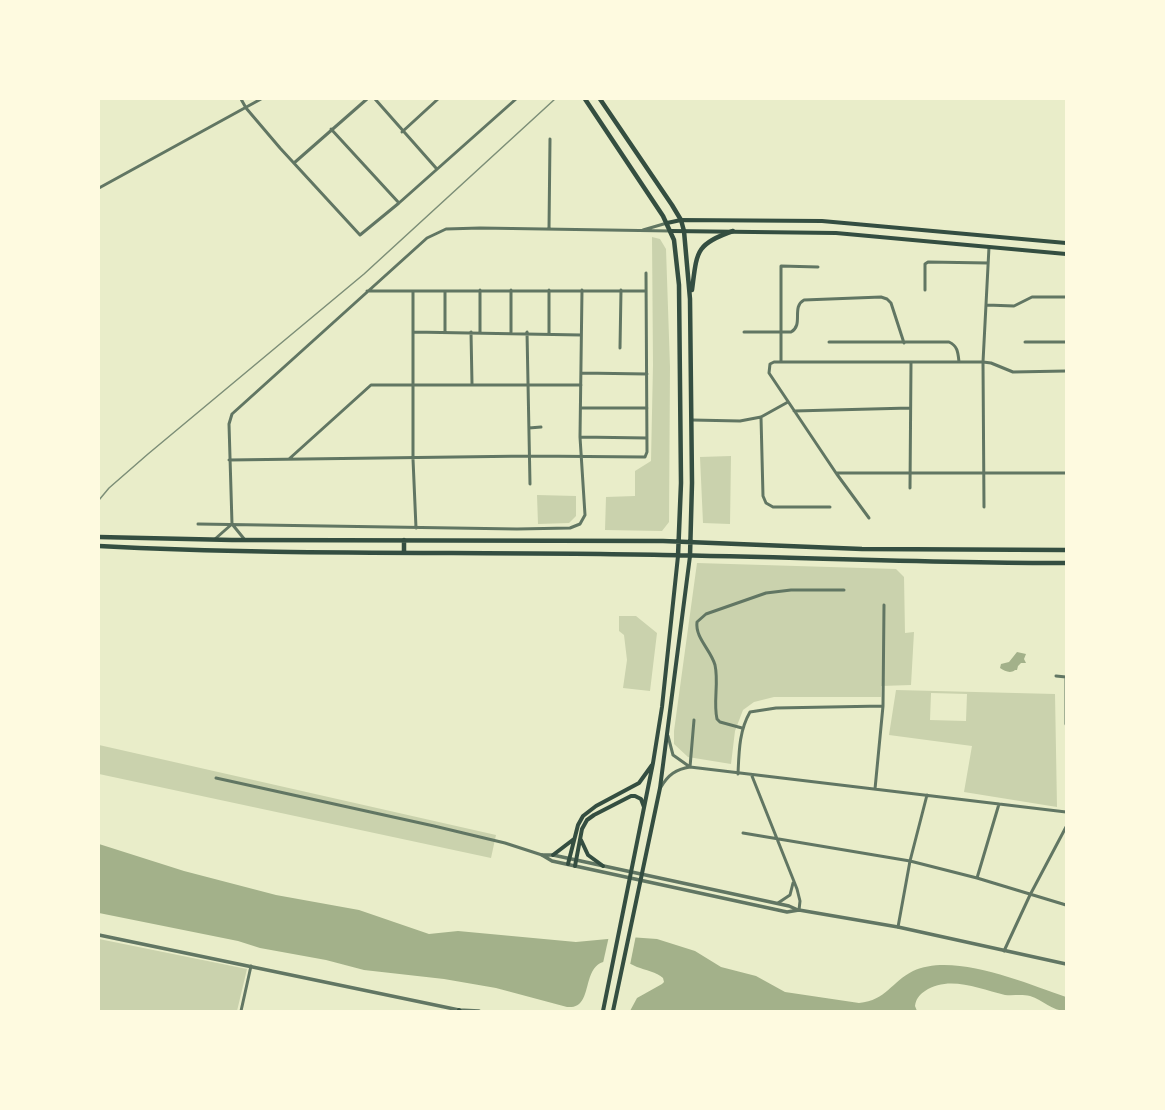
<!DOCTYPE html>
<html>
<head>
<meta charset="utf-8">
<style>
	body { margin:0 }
	#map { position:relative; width:1165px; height:1110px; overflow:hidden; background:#e9edc9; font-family:Overpass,sans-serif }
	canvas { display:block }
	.frame { position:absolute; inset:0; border:100px solid #fefae0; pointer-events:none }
</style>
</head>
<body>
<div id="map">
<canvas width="1165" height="1110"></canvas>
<div class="frame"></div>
</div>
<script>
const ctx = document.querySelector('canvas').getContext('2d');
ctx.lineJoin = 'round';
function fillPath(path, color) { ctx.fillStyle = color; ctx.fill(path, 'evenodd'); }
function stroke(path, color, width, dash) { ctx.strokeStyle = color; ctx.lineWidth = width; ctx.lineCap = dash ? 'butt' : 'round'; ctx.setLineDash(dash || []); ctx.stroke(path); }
fillPath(new Path2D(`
	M652,237L660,239L666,249L670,367L669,522L662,531L605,530L606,497L635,496V471L651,461L653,365Z
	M731,456L730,524L703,523L700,457Z
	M537,495L576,496V516L569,523L538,524Z
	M697,563L896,569L904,577L905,633L914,632L911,685L881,686V697H774L754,702L743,710L735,731L731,764L688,757L674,744V731Z
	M619,616H636L657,633L650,691L623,688L627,660L624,635L619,631Z
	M896,690L1055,694L1057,807L964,792L972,746L889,735ZM931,693L967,694L966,721L930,720Z
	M99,745L496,835L491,858L99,774Z
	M99,939L247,969L237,1011H99Z`), '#cad2ad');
fillPath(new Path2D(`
	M1017,652L1026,654L1024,659L1026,663H1021L1018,666L1017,670H1015C1010,674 1005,671 1000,668L1001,664L1009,662Z
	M99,844L184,871L276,895L359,910L429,934L458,931L576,942L629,937L657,939L695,951L721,967L756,976L785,992L859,1003C887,1000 891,982 913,971C954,952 1025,983 1066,997V1011C1052,1011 1043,1000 1030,996C1021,994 1013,996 1005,995C979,989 949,975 925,991C919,995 916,999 915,1006L917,1011H630L637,998L662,984L664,982L663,978C657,972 645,970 637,967C630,963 624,962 616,961C576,956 598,1010 567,1007L496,988L444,979L364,970L326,960L260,948L238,941L99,913Z`), '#a3b18a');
fillPath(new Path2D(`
	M629,935H636L630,965L603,963L609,936Z`), '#e9edc9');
stroke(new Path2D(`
	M241,99L246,108L280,148L360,235L399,203L516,99
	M375,99L436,168
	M331,129L399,203
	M402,132L438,99
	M294,163L367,99
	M99,188L261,99
	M549,229L550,139
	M643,230L667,223
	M480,290V332
	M511,290V332
	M925,290V264L928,262L988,263
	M367,291H646
	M413,291V459L416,528
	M445,291V332
	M987,305L1014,306L1032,297H1066
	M413,332L581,335
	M471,332L472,384
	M527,332L530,484
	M744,332H791C804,325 791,307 804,300L881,297L887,299L891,303L904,343
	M549,333V290
	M829,342H949C958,346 958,353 959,362
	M1025,342H1066
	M620,348L621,290
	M781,362V266L818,267
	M581,373L647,374
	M581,408H647
	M794,411L910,408
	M761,417L763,496L766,503L773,507H830
	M692,420L740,421L761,417L788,402
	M529,428L541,427
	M580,437L647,438
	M289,459L371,385H581
	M229,460L530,456L645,457L647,452L646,273
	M836,473H1066
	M910,488L911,363
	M984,507L983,362L989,247
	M869,518L836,473L769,373L770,364L774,362H983L991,363L1013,372L1066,371
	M198,524L517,529L570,528L580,524L585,515L580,437L582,290
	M232,524L229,424L232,414L427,238L446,229L480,228L671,231
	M232,524L245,540
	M215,539L232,524
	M1056,676L1066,677
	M1066,677V724
	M742,728L720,722L717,719C713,702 719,683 715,665C711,650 695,638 697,622L706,614L766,593L791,590H844
	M668,736L673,755L690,767
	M690,767L694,720
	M738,774C739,752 739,731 750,712L776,708L883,706
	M752,776L797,889L800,901L799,910
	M216,778L434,826L505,843L542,855
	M661,787C668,775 676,769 690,767L1066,812
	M875,789L883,706L884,605
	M743,833L910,861L977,878L1066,905
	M977,878L999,804
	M778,903L790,895L793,883
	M898,927L910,861L927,795
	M1004,951L1030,895L1066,827
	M241,1011L251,966`), '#617663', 3);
stroke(new Path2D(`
	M542,855L552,861L787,912L799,910L898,927L1066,964
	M542,855H553L789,906L798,910
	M99,935L459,1010L479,1011`), '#617663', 3.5);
stroke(new Path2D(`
	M667,223L681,220L822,221L1066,243
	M671,231L836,233L1066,254
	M581,840L588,855L603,866
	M553,855L574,839
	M568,864L578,825L583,816L596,806L639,783L652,765
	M575,866L582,829L587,820L594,815L631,796H635L641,799L644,807
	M459,1010L460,1011
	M603,1011L653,763L662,707L678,556
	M613,1011L660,788L690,556`), '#344e41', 4);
stroke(new Path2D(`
	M585,99L663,216L674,240L679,285L681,483L678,556
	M600,99L672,205L681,220L684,231L690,299L692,483L690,556
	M692,290C697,252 695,244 733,231
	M99,537L232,540L663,541L862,549L1066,550
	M99,546C287,556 475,551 663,555C797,557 931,563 1066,563
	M404,553V540`), '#344e41', 4.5);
stroke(new Path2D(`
	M99,500L109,488L148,454L364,274L555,99`), '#7c8e77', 1.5);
</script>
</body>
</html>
